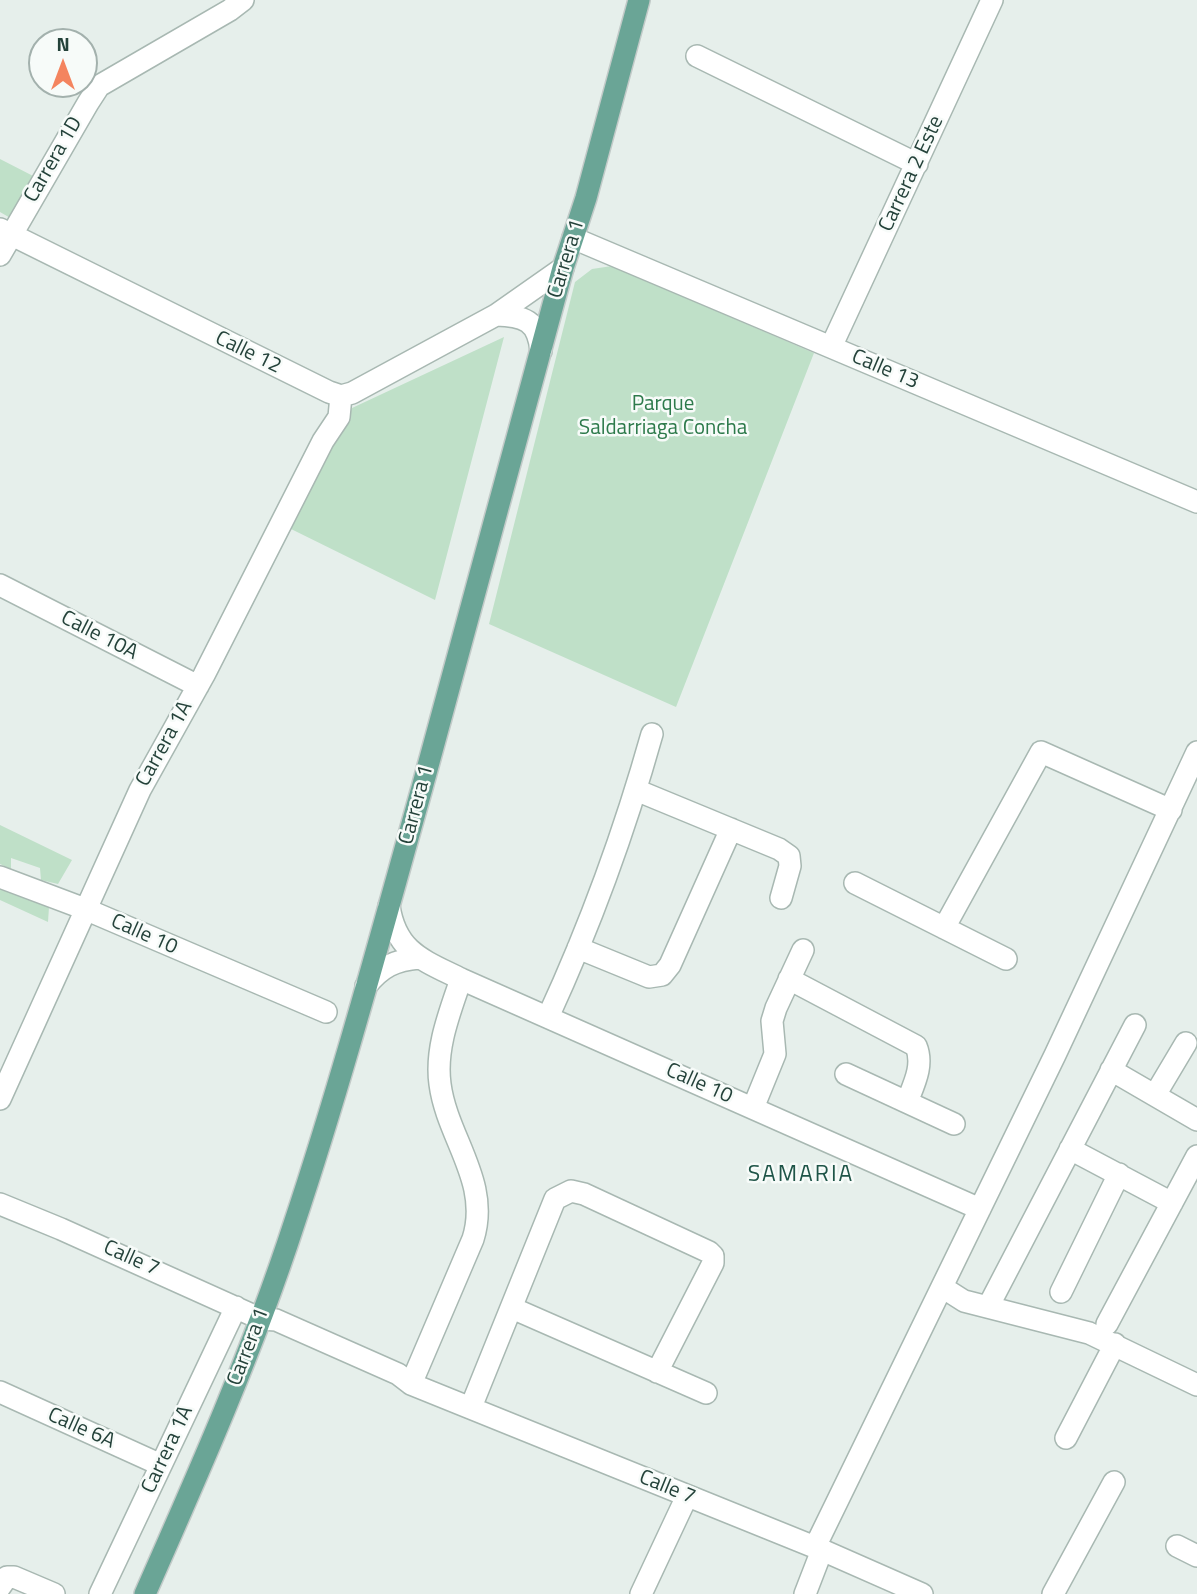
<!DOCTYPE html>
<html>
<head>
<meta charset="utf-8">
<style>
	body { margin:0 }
	#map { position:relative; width:1197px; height:1594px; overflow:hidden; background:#e6efeb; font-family:"Titillium Web",sans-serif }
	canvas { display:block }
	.north { position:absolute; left:28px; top:28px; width:70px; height:70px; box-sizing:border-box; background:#f7fbf9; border:2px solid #a3b1ad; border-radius:50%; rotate:0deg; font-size:19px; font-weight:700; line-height:28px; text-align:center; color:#24423a }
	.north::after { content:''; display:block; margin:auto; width:24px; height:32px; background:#f4845f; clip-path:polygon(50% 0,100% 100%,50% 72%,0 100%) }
</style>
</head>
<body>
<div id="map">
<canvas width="1197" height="1594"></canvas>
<div class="north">N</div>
</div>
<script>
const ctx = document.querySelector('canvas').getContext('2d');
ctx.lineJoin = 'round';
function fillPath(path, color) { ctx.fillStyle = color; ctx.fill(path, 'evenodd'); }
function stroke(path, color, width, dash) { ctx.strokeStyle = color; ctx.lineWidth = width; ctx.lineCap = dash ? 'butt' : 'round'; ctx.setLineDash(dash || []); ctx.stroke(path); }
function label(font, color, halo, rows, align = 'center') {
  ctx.font = font + ' "Titillium Web",sans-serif'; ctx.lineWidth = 5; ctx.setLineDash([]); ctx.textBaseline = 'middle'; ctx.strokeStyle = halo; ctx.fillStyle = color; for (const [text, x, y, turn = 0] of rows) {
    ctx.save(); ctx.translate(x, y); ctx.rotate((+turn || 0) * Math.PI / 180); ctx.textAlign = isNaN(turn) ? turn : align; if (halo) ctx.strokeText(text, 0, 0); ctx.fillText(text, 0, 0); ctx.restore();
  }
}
fillPath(new Path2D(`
	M0,159L37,178L12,219L0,212Z
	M612,266L814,353L676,707L489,624L575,282L592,269Z
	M504,337L435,600L289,528L352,408Z
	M0,825L72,860L58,884L41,880L40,868L11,858V869L0,864Z
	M0,884L49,907L48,922L0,900Z`), '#bfe0c8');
const minor = new Path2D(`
	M697,56L917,164
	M0,229L329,392L341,396L352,393L496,315L563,268
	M573,238L1197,502
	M0,255L88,103L99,86L230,10L243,0
	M496,315C524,316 538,320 541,351
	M831,347L992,0
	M0,585L198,686
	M636,790L779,849L789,856L790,866L781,898
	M0,877L85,909L326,1012
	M855,883L1006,959
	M389,906C396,952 423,960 461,979L980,1209
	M944,928L1041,752L1171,810
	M578,948L649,977L662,975L670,965L731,829
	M789,979L916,1046C924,1065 914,1084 907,1102
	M366,986C381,967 395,960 419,958
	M548,1017C590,926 625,830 652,734
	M1111,1070L1197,1120
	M846,1074L954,1124
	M1155,1095L1186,1043
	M0,1099L140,790L204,675L323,441L339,417L341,396
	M753,1108L775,1054L772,1021L776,1008L803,950
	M1070,1149L1172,1203
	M0,1204L61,1229L261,1319L276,1320L398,1374L411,1384L822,1550L922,1594
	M942,1287L964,1301L1089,1333L1197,1385
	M1061,1292L1119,1174
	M988,1307L1135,1025
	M512,1308L706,1393
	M1107,1324L1197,1156
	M411,1384L473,1239C491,1182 447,1138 440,1084C435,1048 450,1012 461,979
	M0,1392L161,1465
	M471,1407L555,1199L571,1191L584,1194L709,1252L713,1256V1263L657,1372
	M1066,1438L1115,1344
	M1177,1546L1197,1556
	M815,1547L1055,1055L1197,752
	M0,1587L7,1577H14L54,1594
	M100,1594L236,1307
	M641,1594L687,1496
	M805,1594L822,1550
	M1053,1594L1114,1482`);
const major = new Path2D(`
	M145,1594C199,1472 253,1350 294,1224C342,1080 381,934 422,788C469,614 517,441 563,268L586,198L639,0`);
stroke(minor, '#a8b8b2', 24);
stroke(major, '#c2cac8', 24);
stroke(minor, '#fff', 21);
stroke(major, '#6aa596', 21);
label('21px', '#24423a', '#f7fbf9', [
	["Carrera 1D",54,160,-60],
	["Carrera 2 Este",912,174,-65],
	["Carrera 1",567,259,-73],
	["Calle 12",248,353,26],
	["Calle 13",885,370,23],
	["Calle 10A",99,636,27],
	["Carrera 1A",165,744,-61],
	["Carrera 1",417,805,-75],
	["Calle 10",144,935,24],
	["Calle 10",699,1084,24],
	["Calle 7",131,1259,24],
	["Carrera 1",249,1347,-69],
	["Calle 6A",81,1429,24],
	["Carrera 1A",168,1450,-65],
	["Calle 7",667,1488,22]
]);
label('21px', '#2d7a4b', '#f7fbf9', [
	["Parque",663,405],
	["Saldarriaga Concha",663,429]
]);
ctx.letterSpacing = '2px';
label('23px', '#1f5548', '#f7fbf9', [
	["SAMARIA",801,1175]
]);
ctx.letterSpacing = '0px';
</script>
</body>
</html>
